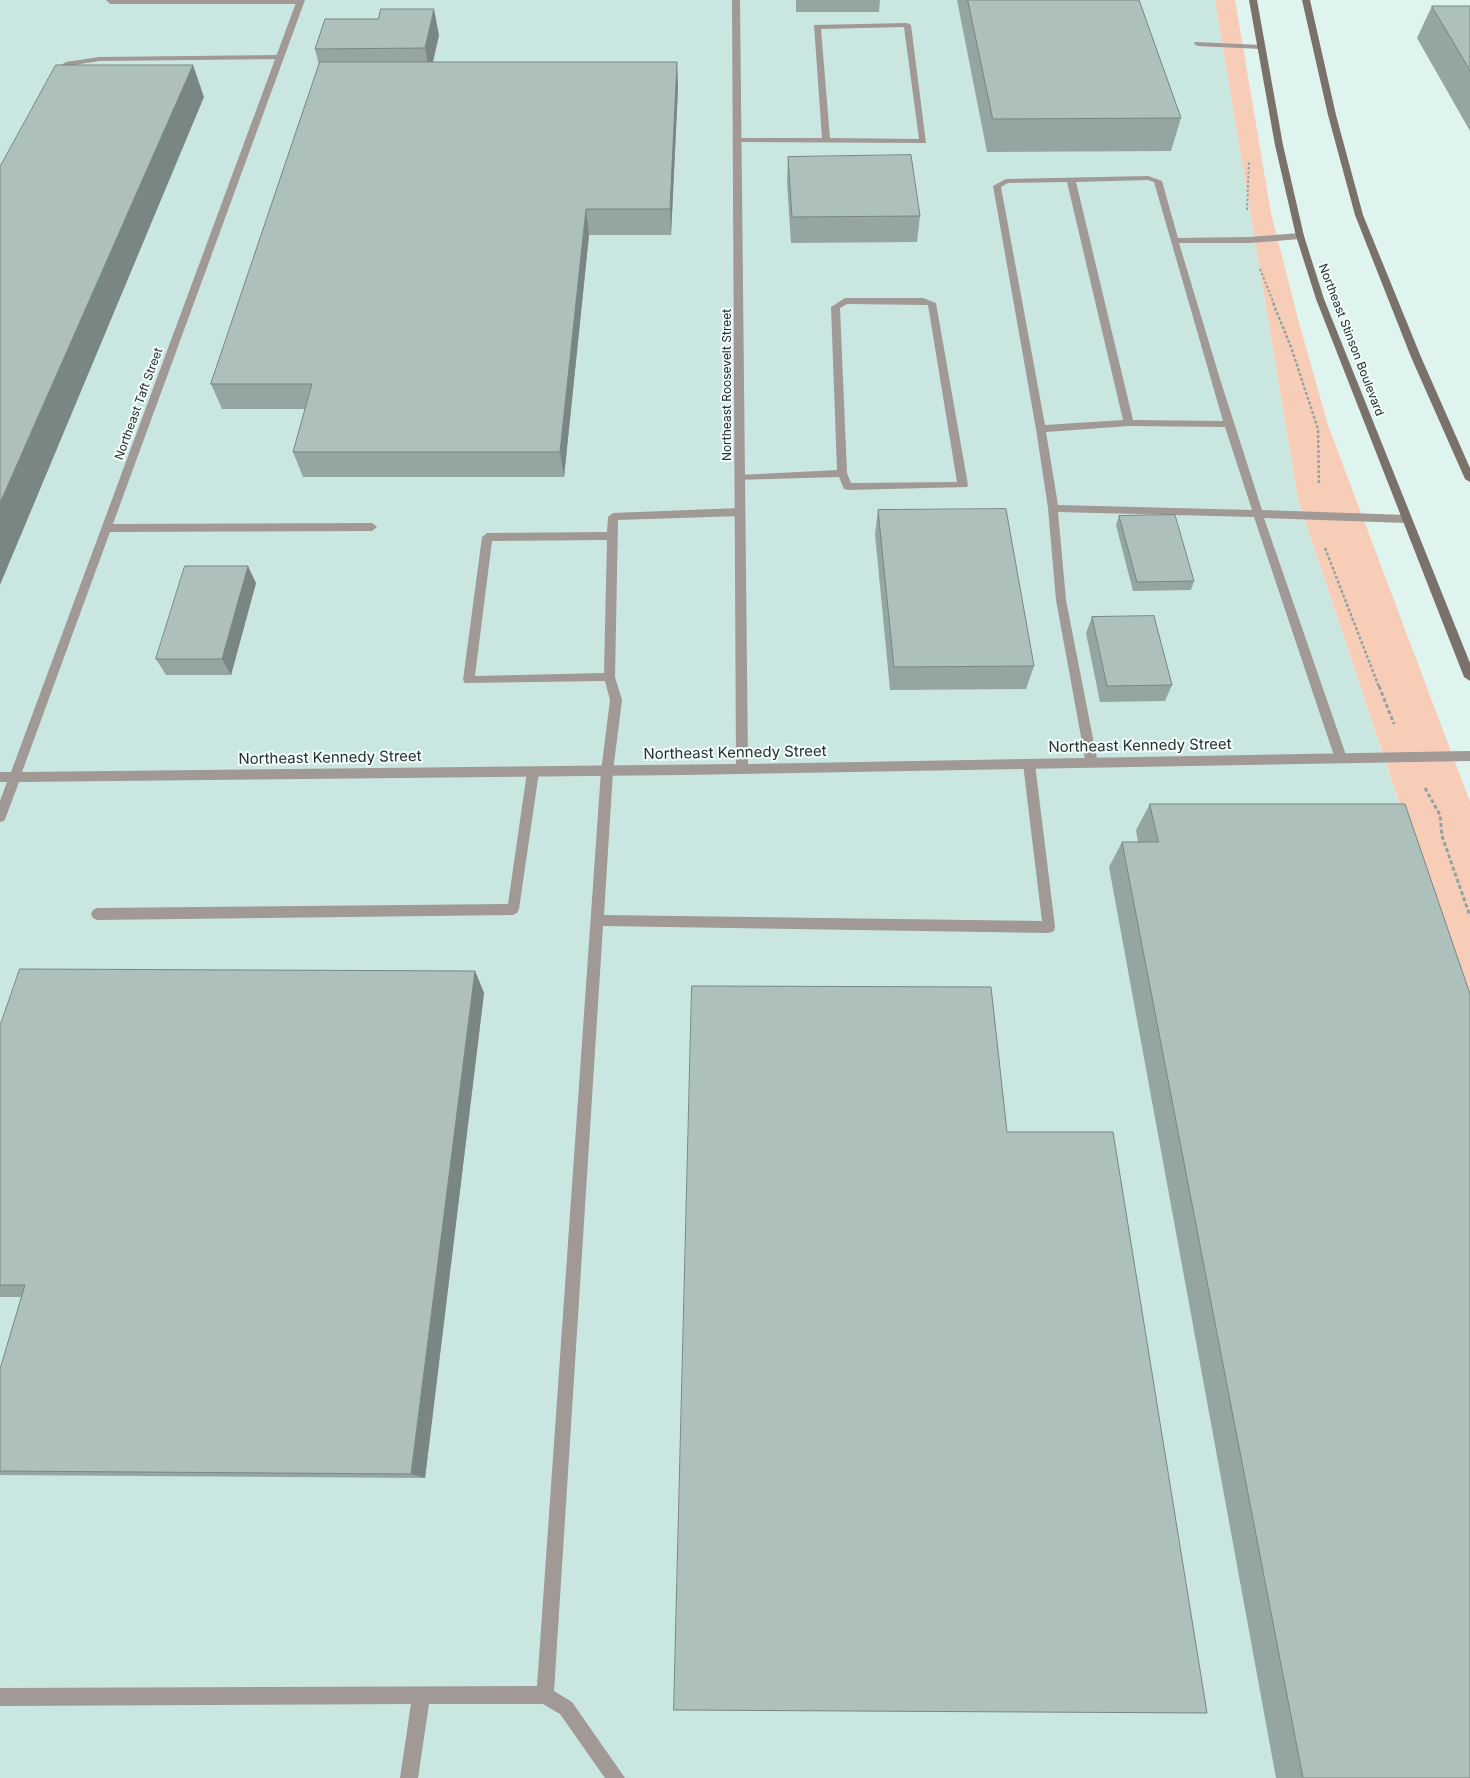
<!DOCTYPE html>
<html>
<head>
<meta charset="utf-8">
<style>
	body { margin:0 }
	canvas { display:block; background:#dff3ef }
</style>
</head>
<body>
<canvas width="1470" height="1778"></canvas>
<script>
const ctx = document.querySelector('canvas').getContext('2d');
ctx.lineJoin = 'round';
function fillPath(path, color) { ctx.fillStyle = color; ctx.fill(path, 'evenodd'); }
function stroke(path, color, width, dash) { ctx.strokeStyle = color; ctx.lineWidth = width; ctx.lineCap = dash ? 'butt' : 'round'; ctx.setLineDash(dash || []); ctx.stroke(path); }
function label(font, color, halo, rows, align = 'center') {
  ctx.font = font + ' Inter,sans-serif'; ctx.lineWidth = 4; ctx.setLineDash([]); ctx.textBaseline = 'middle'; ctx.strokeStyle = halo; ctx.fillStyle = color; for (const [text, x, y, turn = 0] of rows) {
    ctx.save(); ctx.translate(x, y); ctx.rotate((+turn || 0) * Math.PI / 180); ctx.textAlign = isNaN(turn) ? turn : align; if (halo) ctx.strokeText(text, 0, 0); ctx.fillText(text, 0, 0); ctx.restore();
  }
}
fillPath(new Path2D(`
	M0,0H1215L1298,499L1400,807L1470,1778H0Z`), '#cae6e1');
fillPath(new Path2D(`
	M1215,0H1235L1271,213L1298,319L1328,425L1470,802V1015L1298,499Z`), '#f8cdb7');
stroke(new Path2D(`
	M1247,210L1249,161
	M1260,269L1274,304`), '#94a3a0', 2, [2.5, 2]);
stroke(new Path2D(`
	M1273,303L1291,347L1318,429L1319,485
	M1325,548L1379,687`), '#94a3a0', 2.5, [3, 2]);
stroke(new Path2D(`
	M1379,686L1394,724
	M1425,788L1440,815L1442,836L1470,916`), '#94a3a0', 3, [4, 2.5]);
fillPath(new Path2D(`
	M106,0H301L304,2L300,4H110Z
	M907,23L911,25L926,143L737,142L733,140L737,138H822L814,25ZM904,27L919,139L830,138L821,29Z
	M1195,42L1261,45L1265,47L1261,49L1198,46L1194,44Z
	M280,55L284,57L283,59L99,61C85,64 65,63 58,77L51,75L54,69L66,62L99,57Z
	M1148,176L1162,181L1178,238L1250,237L1300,233L1304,236L1300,239L1250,243H1179L1220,379L1262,510L1406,515L1411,519L1406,523L1264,518L1347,758L1345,761H1337L1335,758L1327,735L1254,517L1058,512L1066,600L1098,764L1096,767H1088L1086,764L1056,600L1048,508L1036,429L993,186L1006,179ZM1148,180L1154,182L1223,421L1133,420L1076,182ZM1067,182L1123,420L1045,425L1001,187L1008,183ZM1129,426L1225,427L1252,510L1058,505L1046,432Z
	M845,298H923L936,303L968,485L967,487L848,490L844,489L839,477L736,480L735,478L740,475L837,470L831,307ZM847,304L928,305L957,482L851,483L847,473L840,308Z
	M740,508L745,512L740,516L618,520L615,677L622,700L613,771L604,915L1042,921L1023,764L1025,761H1033L1035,764L1055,927L1054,931L1049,933L603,926L554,1691L572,1702L625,1778H605L560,1714L543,1704H429L418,1778H400L411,1704L0,1706V1688L537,1686L601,771L610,700L605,681L465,683L463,680L482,537L487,533L607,532L608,517L613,513ZM607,540L604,673L475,676L492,541Z
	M372,523L377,527L372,531L107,532L102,528L107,524Z
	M533,767L537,769L539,772L519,909L517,913L513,915L97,920L93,918L91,914L93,910L97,908L508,904L527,772L529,769Z`), '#a09995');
fillPath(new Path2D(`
	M297,0H305L22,772L736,764L732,0H740L748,764L1470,751V761L683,775L19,782L6,817L4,821L0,822V801L7,782H0V772H11Z`), '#a09995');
fillPath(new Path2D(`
	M1249,0H1257L1283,145L1304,236L1324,299L1470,663V681L1464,677L1316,299L1296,236L1275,145Z
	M1302,0H1310L1336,115L1363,215L1421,357L1470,468V482L1465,479L1411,357L1355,215L1328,115Z`), '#7b716b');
fillPath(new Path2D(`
	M796,0H880L879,12H796Z
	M957,0H1139L1181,118L1171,151L987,152Z
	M1432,6H1470V131L1417,38Z
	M439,35L433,62H677L678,88L671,235H589L564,477H303L293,452L305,409H222L211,384L319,65L315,49Z
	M788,157L920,216L917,242L791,243L787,183Z
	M878,510L1034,666L1026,689L890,690L875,534Z
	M1119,516L1194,581L1191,590L1133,591L1116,525Z
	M256,583L231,675H166L156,659Z
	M1092,617L1172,685L1165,701L1100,702L1086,633Z
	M1150,804L1470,1778H1276L1109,867L1122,842H1138L1136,830Z
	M475,971L484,993L425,1478L0,1475L21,1297H0V1026Z`), '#95a5a2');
fillPath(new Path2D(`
	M434,9L439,35L430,74L425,48Z
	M677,62L678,88L671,235L670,209Z
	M193,65L204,97L0,585V503Z
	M586,209L589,235L564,477L560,452Z
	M248,566L256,583L231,675L222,659Z
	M475,971L484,993L425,1478L411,1474Z`), '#798684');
const building = new Path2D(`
	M968,0H1139L1181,118L993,119Z
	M1432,6H1470V70Z
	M381,9H434L425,48L315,49L325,19H378Z
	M320,62H677L670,209H586L560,452H293L312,384H211Z
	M56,65H193L0,503V167Z
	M911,155L920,216L792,217L788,157Z
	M1006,509L1034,666L894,667L878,510Z
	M1175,515L1194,581L1137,582L1119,516Z
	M185,566H248L222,659H156Z
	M1154,616L1172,685L1107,686L1092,617Z
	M1150,804H1405L1470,994V1778H1303L1122,842H1158Z
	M20,969L475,971L411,1474L0,1471V1369L25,1285H0V1026Z
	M692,986L991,987L1007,1132H1113L1207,1713L674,1710Z`);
fillPath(building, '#adc0bc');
stroke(building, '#798684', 1);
label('12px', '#272f2d', '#f2fefc', [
	["Northeast Stinson Boulevard",1351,340,69],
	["Northeast Roosevelt Street",727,385,-90],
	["Northeast Taft Street",139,404,-70]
]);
label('15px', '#272f2d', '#f2fefc', [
	["Northeast Kennedy Street",1140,746,-1],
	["Northeast Kennedy Street",735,753,-1],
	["Northeast Kennedy Street",330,758,-1]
]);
</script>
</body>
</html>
